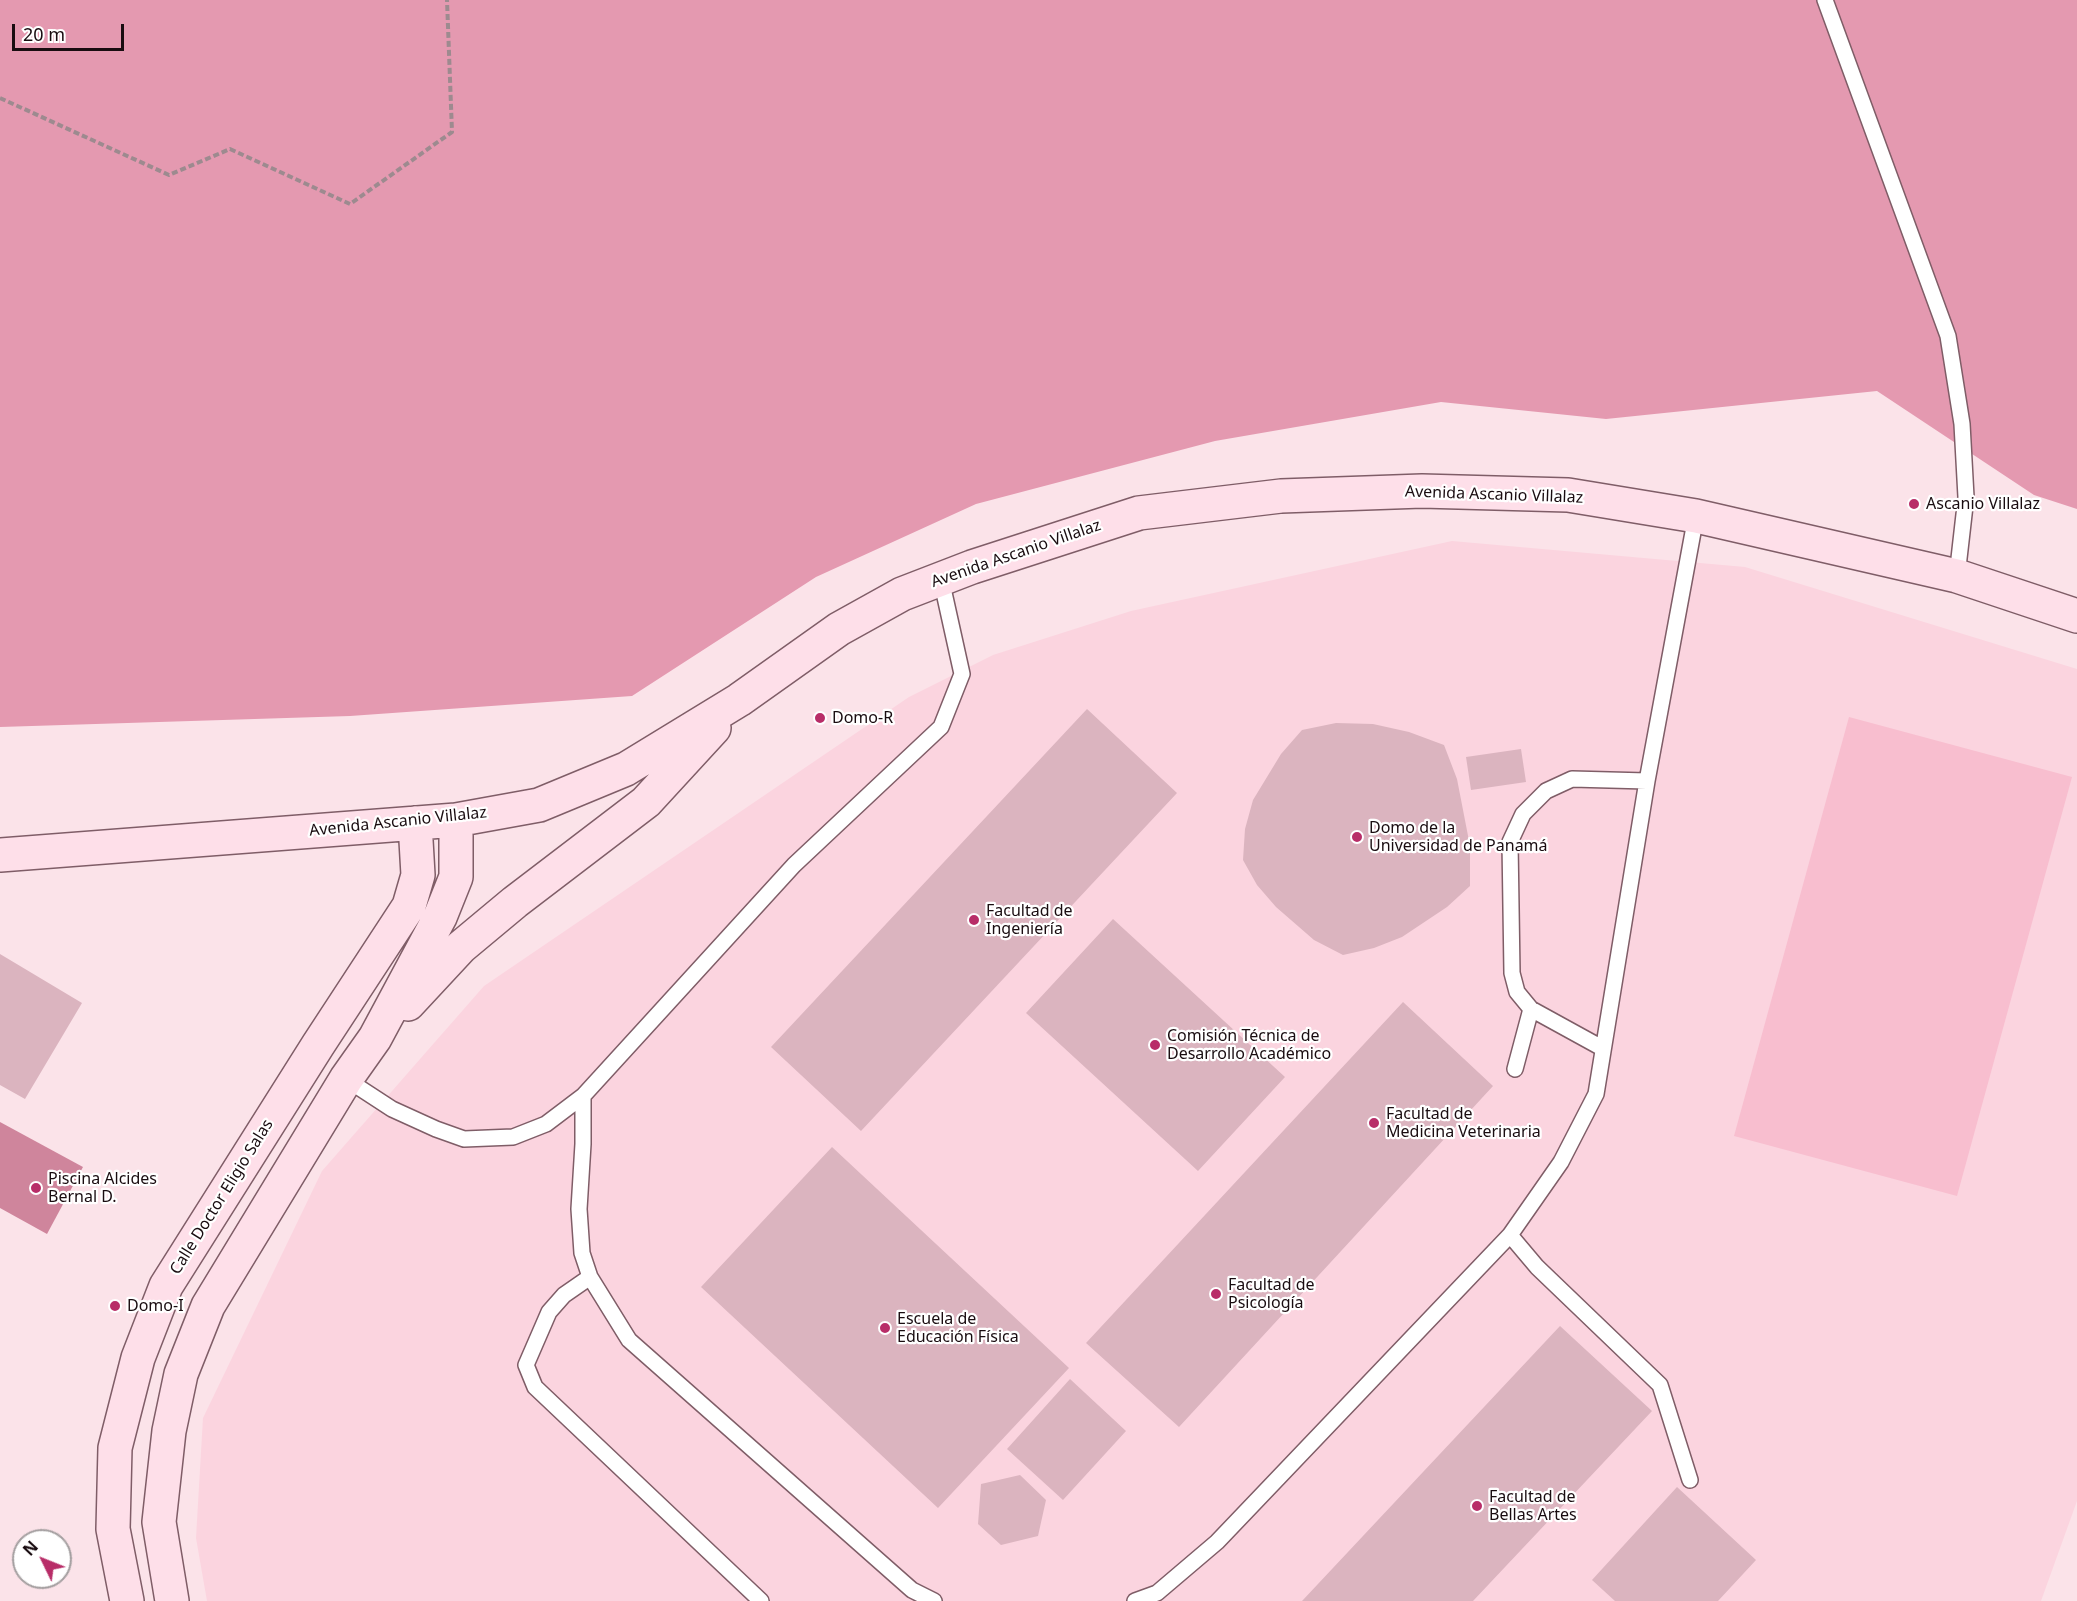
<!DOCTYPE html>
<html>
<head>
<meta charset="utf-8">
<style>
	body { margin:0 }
	#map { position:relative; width:2077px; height:1601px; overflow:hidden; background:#fbe3e9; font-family:"Noto Sans",sans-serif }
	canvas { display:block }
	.north { position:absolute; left:12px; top:1529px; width:60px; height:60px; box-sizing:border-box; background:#fff; border:2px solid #a39e9f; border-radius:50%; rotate:313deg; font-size:16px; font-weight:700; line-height:24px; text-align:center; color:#190c10 }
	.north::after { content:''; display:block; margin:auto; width:21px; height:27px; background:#b82d68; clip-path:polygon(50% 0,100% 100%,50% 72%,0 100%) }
	.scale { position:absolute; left:12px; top:24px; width:112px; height:27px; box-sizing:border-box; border:3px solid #190c10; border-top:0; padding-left:8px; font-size:18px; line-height:21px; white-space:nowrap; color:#190c10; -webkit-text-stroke:4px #fff; paint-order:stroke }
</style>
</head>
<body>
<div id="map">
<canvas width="2077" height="1601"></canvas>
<div class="north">N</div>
<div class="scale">20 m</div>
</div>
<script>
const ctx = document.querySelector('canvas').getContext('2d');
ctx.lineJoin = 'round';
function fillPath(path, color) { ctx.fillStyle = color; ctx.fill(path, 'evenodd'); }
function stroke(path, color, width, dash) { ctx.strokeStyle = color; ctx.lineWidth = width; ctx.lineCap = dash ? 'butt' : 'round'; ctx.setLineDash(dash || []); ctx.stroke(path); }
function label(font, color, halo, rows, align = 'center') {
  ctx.font = font + ' "Noto Sans",sans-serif'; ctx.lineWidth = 4.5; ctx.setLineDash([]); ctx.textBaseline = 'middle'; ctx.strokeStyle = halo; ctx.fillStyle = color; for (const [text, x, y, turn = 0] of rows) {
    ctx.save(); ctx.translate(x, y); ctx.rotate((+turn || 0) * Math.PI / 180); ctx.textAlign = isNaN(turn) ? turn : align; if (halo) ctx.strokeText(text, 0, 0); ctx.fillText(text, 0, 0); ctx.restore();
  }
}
fillPath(new Path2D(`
	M1452,541L1745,567L2077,669V1501L2041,1601H207L196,1538L203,1418L322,1171L484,986L909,697L993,655L1131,611Z`), '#fbd4df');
fillPath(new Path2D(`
	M1849,717L2072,777L1957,1196L1734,1136Z`), '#f8becf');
fillPath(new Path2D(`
	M0,0H2077V509L2034,495L1877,391L1606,419L1441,402L1215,441L976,504L816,577L632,696L350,716L0,727Z`), '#e499b0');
fillPath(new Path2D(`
	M0,1122L83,1167L47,1234L0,1208Z`), '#cf859c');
fillPath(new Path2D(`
	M1087,709L1177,793L861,1131L771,1047Z
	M1336,723L1373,724L1409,732L1444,745L1457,779L1470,846V886L1447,907L1402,937L1374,948L1343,955L1314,940L1276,907L1257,885L1243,860L1245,829L1253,800L1281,754L1302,730Z
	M1521,749L1526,782L1471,790L1466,757Z
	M1113,919L1285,1077L1198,1171L1026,1013Z
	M0,954L82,1003L25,1099L0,1085Z
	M1403,1002L1493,1086L1179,1427L1086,1343Z
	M832,1147L1069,1368L938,1508L701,1287Z
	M1560,1326L1652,1411L1473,1601H1302Z
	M1070,1379L1126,1431L1063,1500L1007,1449Z
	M1020,1475L1046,1500L1038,1536L1001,1545L978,1524L981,1484Z
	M1677,1487L1756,1560L1718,1601H1615L1592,1580Z`), '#dbb4bf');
const lane = new Path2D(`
	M1825,0L1948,336L1962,424L1966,497L1957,576
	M1602,1048L1531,1009L1517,992L1512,973L1510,842L1523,814L1546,791L1572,779L1647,781
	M1515,1069L1531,1009
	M346,1079L392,1109L436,1129L464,1139L513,1137L546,1124L583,1096L794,865L941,727L962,674L941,579
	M583,1096V1144L579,1209L582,1253L590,1277L629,1340L912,1590L934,1601
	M1510,1235L1537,1267L1660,1385L1690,1480
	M590,1277L564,1295L549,1312L526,1365L535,1387L761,1601
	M1135,1601L1157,1593L1217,1542L1510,1235L1561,1162L1596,1094L1647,781L1696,516`);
const secondary = new Path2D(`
	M0,855L456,820L539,805L626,769L739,700L839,629L902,594L972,567L1139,513L1281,496L1422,491L1568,495L1696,516L1957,576L2077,616
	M408,1004L461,947L515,902L646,802L714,728
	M127,1601L113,1529L115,1448L138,1358L166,1286L318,1045L409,906L418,875L415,823
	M172,1601L159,1522L169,1431L181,1374L208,1306L346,1079L375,1038L440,917L456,877V820`);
stroke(lane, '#7f5d67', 18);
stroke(secondary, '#7f5d67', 36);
stroke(new Path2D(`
	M0,98L169,175L230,149L350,204L452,132L447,0`), '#9d8a8f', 4, [6, 3]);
stroke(lane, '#fff', 15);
stroke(secondary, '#fedfe9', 33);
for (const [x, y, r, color] of [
	[1914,504,6,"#b82d68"],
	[820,718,6,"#b82d68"],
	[1357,837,6,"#b82d68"],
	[974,920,6,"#b82d68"],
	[1155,1045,6,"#b82d68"],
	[1374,1123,6,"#b82d68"],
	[36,1188,6,"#b82d68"],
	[1216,1294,6,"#b82d68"],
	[115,1306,6,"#b82d68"],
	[885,1328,6,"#b82d68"],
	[1477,1506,6,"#b82d68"]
]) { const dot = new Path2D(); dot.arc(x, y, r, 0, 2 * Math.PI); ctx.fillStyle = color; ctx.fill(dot); stroke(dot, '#fff', 2); }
label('16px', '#190c10', '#fff', [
	["Avenida Ascanio Villalaz",1494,495,2],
	["Avenida Ascanio Villalaz",1016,554,-19],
	["Avenida Ascanio Villalaz",398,822,-6],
	["Calle Doctor Eligio Salas",222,1197,-58]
]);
label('16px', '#190c10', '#fff', [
	["Ascanio Villalaz",1926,504],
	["Domo-R",832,718],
	["Domo de la",1369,828],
	["Universidad de Panamá",1369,846],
	["Facultad de",986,911],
	["Ingeniería",986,929],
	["Comisión Técnica de",1167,1036],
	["Desarrollo Académico",1167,1054],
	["Facultad de",1386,1114],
	["Medicina Veterinaria",1386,1132],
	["Piscina Alcides",48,1179],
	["Bernal D.",48,1197],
	["Facultad de",1228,1285],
	["Psicología",1228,1303],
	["Domo-I",127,1306],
	["Escuela de",897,1319],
	["Educación Física",897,1337],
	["Facultad de",1489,1497],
	["Bellas Artes",1489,1515]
], 'left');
</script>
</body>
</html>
